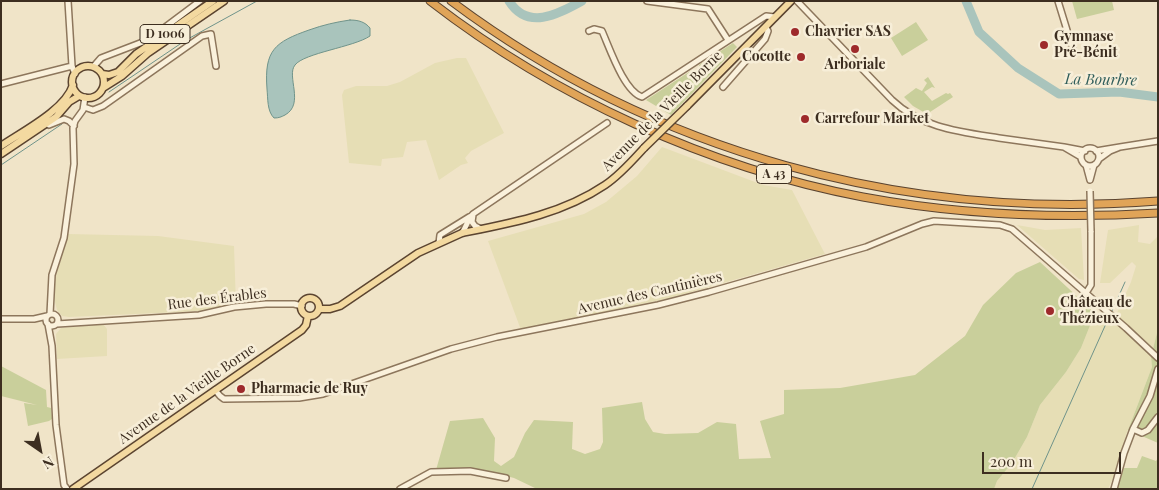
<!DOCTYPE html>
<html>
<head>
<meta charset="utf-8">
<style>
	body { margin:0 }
	#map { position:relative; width:1159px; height:490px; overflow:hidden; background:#f0e4c8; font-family:"Playfair Display",serif }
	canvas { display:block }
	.frame { position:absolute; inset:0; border:2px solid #3d2e20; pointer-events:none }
	.north { position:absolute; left:15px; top:425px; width:50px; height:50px; -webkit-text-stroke:4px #f7eed8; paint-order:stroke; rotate:147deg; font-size:14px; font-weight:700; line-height:20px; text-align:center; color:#3d2e20 }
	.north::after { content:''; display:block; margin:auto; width:18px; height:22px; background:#3d2e20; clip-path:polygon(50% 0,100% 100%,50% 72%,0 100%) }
	.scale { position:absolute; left:982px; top:452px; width:139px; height:22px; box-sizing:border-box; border:2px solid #3d2e20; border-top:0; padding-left:6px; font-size:15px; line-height:18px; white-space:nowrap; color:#3d2e20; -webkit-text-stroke:4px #f7eed8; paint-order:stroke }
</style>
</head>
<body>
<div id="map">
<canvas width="1159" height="490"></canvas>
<div class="frame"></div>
<div class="north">N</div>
<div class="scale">200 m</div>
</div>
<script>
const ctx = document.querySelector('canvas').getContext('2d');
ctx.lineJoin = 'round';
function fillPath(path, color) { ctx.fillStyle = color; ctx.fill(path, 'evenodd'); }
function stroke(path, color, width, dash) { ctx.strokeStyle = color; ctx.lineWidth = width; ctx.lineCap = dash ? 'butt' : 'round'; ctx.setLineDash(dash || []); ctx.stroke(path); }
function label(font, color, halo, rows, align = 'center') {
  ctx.font = font + ' "Playfair Display",serif'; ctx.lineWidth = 5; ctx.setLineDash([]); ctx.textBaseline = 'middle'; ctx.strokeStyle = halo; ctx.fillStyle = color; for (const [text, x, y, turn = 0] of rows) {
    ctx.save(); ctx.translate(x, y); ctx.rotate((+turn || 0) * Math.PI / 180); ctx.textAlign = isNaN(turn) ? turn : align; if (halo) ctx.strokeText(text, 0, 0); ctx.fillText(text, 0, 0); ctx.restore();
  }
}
fillPath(new Path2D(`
	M457,58H466L504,133L471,151L465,158L468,163L461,165L439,180L426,140L407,142L403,157L382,159L381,166L349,163L342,95L344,90L356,86H387L400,82L435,63Z
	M662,147L763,185L792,190L825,254L670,298L521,330L488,241L584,214L606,202L637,176Z
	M1017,225L1045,230L1081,228L1084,280L1079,279Z
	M1139,225L1138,242L1150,244L1158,236V329L1151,357L1152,367L1126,435L1116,472L1108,489H994L997,481L1012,463L1027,437L1040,405L1066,372L1081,348L1095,313L1111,326L1131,282L1136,266L1132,262L1110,283H1100L1108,230Z
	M68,234L158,236L234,246L236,304L202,311L69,317L62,316L57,310L54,298V283Z
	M103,324L107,329V356L57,359L56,334L61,328Z`), '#e6deb5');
fillPath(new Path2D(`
	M1072,1H1112L1114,10L1077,19Z
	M916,22L928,40L902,56L891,38Z
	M733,43L737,47L671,115L646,100L692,70L699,73L702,71L699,65Z
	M928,77L935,88L932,87L924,92L932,101L946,93L948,94L950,93L953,97L927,114L913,106L904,97L916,88L922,91L927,83L924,80Z
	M1040,262L1095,313L1081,348L1066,372L1040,405L1027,437L1012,463L997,481L994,489H537L514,478L478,469L436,470L450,421L483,418L495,438L494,461L501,466L514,457L525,433L534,420L573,422L572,449L585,454L600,449L603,442L602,408L642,402L645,419L653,432L665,434L698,433L717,422L736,424L739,459L771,458L760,421L784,414V390L840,388L915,375L965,336L983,305L1016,273Z
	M1158,329V443L1128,430L1152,367L1151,357Z
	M1,366L46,390L47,407L51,408L52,419L49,421L28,426L24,403L37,405L1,396Z
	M1142,456L1156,461L1158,458V489H1117L1124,468H1137Z`), '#c9cf9b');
const water = new Path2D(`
	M350,20C359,20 365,22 370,28V36C354,47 304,53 295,65C286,76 305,104 285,115C281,117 279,118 274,118C267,111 268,99 267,89C264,50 275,42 309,30C323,25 336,22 350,20Z`);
fillPath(water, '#a9c4bc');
stroke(water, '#6f938a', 1);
stroke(new Path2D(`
	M109,92L186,40L257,1
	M1,165L62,124
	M1112,311L1125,282
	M1032,489L1109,317`), '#6f938a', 1);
stroke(new Path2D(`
	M509,1C528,31 558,14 582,1
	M966,1L979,32L1018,68L1059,94L1119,92L1158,97`), '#a9c4bc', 9);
const minor = new Path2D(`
	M68,1L72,66L75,74
	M647,1L708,9L728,40
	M797,1L892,100C921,128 961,132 999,138C1021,141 1042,144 1064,147
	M1058,1L1074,53
	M589,31L594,29L602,31C610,49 624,91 642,97L766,16L775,17
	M94,66L101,58L148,40L200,1
	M1,84L72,66
	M723,87L765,39L768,31L766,27
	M84,107L93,110L103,106L202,36L211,34L216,66
	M49,125L64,119L69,121L74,126
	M1120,147L1158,141
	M1081 157a9 9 0 1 1 18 0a9 9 0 1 1-18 0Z
	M1096,151L1120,147L1110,151L1099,159
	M1081,157L1064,147L1085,151
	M1086,165L1090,180L1094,165
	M473,215L472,222L475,226L481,229
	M462,233C467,226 467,220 473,214L607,123
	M439,243L440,235L469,217
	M1086,293L1091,285V231
	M50,314L52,275L64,238L74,164L73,128L75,121L83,110L85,97
	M46 320a6 6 0 1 1 12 0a6 6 0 1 1-12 0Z
	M1,319H34L47,316
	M48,324L52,346L56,425L64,485L67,489
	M57,324L199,315L234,307L266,304H294L302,306
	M215,390L220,396L224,399L299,398L323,394L451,349L497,337L658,305L709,292L866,247L922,224L934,221L1000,225L1012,229L1126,328L1158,358
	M1133,429L1142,433L1148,430L1158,417
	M400,489L431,472L470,471L506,478
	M1114,489L1124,453L1133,429L1150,396L1158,369`);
const major = new Path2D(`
	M72 82a16 16 0 1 1 32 0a16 16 0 1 1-32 0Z
	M102,74L109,75L118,72L136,54L213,1
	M103,88L122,76L148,53L224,1
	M687,106L791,1
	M1,146C23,131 65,110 73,85
	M1,154L56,117L69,102L79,96
	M301 307a9 9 0 1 1 18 0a9 9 0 1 1-18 0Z
	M319,309H330L340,306L418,253L462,233C512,223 562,214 605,185C620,175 632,161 644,148
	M73,489L302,330L306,325L308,316`);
const highway = new Path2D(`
	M430,1C554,97 709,168 863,197C960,215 1059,219 1158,213
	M451,1C654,153 905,221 1158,201`);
stroke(minor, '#8d765c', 8);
stroke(major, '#5b4430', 9);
stroke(highway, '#5b4430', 9);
stroke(minor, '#faf1dc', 5);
stroke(major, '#f3d9a0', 6);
stroke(highway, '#e0a458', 7);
const minorBridge = new Path2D(`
	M1090,191L1091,231`);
const majorBridge = new Path2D(`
	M644,148L687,106`);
stroke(minorBridge, '#8d765c', 8, []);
stroke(majorBridge, '#5b4430', 9, []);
stroke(minorBridge, '#faf1dc', 5);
stroke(majorBridge, '#f3d9a0', 6);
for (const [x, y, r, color] of [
	[795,32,5,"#9e2a2b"],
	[1044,45,5,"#9e2a2b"],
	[855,49,5,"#9e2a2b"],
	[801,57,5,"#9e2a2b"],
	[805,119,5,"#9e2a2b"],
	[1050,311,5,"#9e2a2b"],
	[241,389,5,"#9e2a2b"]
]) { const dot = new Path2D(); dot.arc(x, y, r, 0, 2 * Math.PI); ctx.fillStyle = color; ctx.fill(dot); stroke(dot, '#f7eed8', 2); }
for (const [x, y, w] of [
	[165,34,50],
	[774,174,35]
]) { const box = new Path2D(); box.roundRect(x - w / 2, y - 9.5, w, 19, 4); ctx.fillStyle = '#f7eed8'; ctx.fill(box); stroke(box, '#3d2e20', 1); }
label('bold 12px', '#3d2e20', null, [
	["D 1006",165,34],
	["A 43",774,174]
]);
label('bold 14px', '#3d2e20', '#f7eed8', [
	["Chavrier SAS",805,32],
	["Gymnase",1054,37],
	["Pré-Bénit",1054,53],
	["Cocotte",791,57,"right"],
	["Arboriale",855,65,"center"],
	["Carrefour Market",815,119],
	["Château de",1060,303],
	["Thézieux",1060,319],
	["Pharmacie de Ruy",251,389]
], 'left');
label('14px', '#3d2e20', '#f7eed8', [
	["Avenue de la Vieille Borne",662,111,-45],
	["Avenue des Cantinières",650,293,-13],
	["Rue des Érables",217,299,-7],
	["Avenue de la Vieille Borne",187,394,-35]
]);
label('italic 15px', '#2f5d5a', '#f7eed8', [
	["La Bourbre",1101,80,1]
]);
</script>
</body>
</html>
